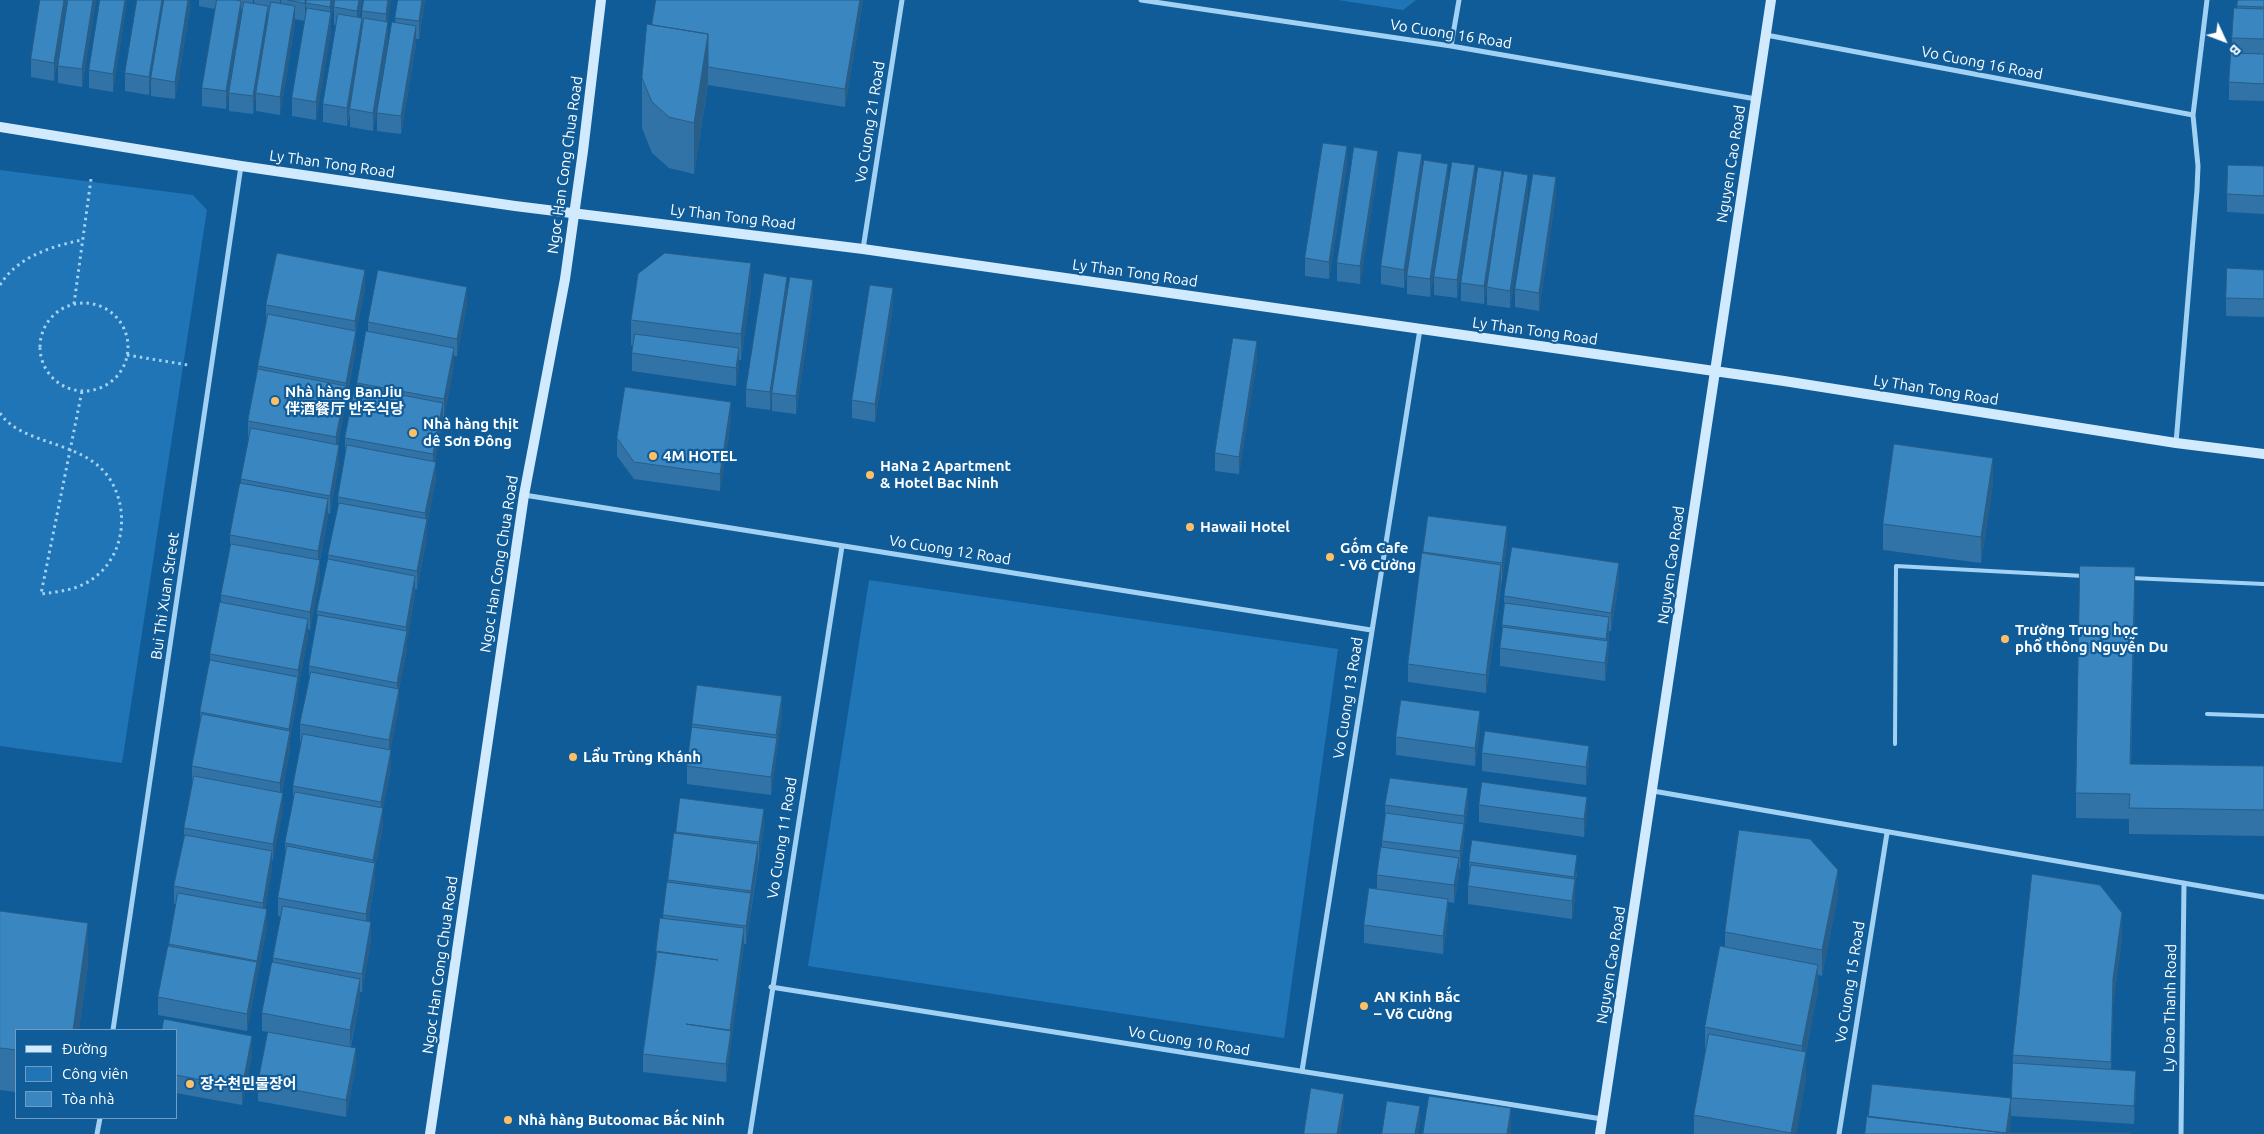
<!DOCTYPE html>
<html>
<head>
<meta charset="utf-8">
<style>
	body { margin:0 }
	#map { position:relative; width:2264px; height:1134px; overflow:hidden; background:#105c98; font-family:Ubuntu,sans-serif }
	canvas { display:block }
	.legend { position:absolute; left:15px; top:1029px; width:162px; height:90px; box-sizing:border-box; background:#105c98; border:1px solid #709dc1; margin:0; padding:6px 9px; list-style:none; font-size:15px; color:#fff }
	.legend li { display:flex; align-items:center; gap:10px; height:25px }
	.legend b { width:25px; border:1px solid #709dc1 }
	.north { position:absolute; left:2199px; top:15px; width:50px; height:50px; -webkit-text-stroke:4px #105c98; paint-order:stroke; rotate:133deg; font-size:14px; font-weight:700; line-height:20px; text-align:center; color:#fff }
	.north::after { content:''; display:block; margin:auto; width:18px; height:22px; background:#fff; clip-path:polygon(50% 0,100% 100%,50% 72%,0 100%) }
</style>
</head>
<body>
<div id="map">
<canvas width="2264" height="1134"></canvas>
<ul class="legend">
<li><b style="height:6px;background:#d1eafd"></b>Đường</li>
<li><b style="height:14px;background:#1f75b6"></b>Công viên</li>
<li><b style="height:14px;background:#3986c1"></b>Tòa nhà</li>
</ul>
<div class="north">B</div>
</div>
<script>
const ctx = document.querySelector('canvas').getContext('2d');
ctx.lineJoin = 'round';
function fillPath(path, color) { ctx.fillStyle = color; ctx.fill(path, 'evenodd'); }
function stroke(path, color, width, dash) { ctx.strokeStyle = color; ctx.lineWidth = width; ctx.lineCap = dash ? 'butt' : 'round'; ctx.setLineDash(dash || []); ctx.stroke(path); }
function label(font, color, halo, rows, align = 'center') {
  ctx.font = font + ' Ubuntu,"Noto Sans SC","Noto Sans KR",sans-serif'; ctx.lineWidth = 4.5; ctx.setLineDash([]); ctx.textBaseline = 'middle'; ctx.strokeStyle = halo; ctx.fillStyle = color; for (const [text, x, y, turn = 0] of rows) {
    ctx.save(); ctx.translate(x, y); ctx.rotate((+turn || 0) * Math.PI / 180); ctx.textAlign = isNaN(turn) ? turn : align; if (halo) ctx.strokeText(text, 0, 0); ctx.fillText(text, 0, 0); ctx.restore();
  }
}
fillPath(new Path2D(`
	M1338,0H1416L1403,10Z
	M0,170L193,195L207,210L122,763L0,746Z
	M869,580L1338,649L1284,1038L808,966Z`), '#1f75b6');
stroke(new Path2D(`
	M0,285C17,257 52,246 82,240
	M40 347a44 44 0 1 1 88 0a44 44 0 1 1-88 0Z
	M74,304L91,179
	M127,355L188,365
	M0,413C21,445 80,440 107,475C133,510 124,566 82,585C69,591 55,592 41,594L82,391`), '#a2d1f4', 3, [2.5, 4]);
stroke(new Path2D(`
	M2131,578L2264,584
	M2207,714L2264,716
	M1895,744L1896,566L2084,576`), '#a2d1f4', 4);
stroke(new Path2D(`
	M1141,0L1451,46L1756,99
	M1766,35L2193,115
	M1451,46L1459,0
	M863,249L902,0
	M2176,443L2197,190L2198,166L2193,115L2207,0
	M524,495L1371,630
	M1653,791L2264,897
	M771,987L1602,1119
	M113,1030L241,166
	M1302,1071L1420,329
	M97,1134L100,1118
	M750,1134L842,546
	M1839,1134L1887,833
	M2181,1134L2184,883`), '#a2d1f4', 5);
stroke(new Path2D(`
	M0,127L241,166L515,206L863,249L1784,381L2176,443L2264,454
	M430,1134L524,495L565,279L583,151L601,0
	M1600,1134L1771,0`), '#d1eafd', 10);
fillPath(new Path2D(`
	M67,0L54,81L31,77V59Z
	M96,0L82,87L58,83V66Z
	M127,0L113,92L89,88V70Z
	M164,0H190V9L175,99L151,96V81L149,95L125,91V73Z
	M199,0H253V4H254V0H280V4H281V0H334L331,20V30L316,120L292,116V98L305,21L295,19V24L280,115L256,111V94L253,114L229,111V93L243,11L241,10V19L226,109L202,106V88L215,9L199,6Z
	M335,0H362L359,18H362V11L391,0L387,22L388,40L373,131L350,127V113L347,126L323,122V104L337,25H334V7Z
	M398,0H425L419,39H416V44L401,134L377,131V113L395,22Z
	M656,0H863L845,107L708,85L694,174L669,168L652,153L642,128V78Z
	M2238,0H2264V101L2229,100V82L2232,53V38L2237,8Z
	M1347,164L1329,279L1305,276V258Z
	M2264,166V214L2227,212V194Z
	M1378,169L1360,284L1337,281V263Z
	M1422,172L1404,288L1381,284V266Z
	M1448,182L1430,297L1407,294V276Z
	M1475,182L1457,298L1434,295V277Z
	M1502,189L1528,193L1510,308L1487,305V287L1499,207L1484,304L1461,301V283Z
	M1556,195L1539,311L1515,307V289Z
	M2264,270V317L2226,316V298Z
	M365,288L356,333V349L338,444L339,463L330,514L328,513V517L320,560V578L310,630L308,629V637L298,688V695L290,738V749L282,792L283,810L272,862V869L265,909L267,927L247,1031L158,1015V997L169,946L176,904H174V886L184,837V828L193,784H192V766L200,722V712L210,662V654L221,603V595L230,549V535L241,483V479L249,439H248V421L266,322V305Z
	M751,289L741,360H739V366L736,386L632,371V353L633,346L631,345V320Z
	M787,294L813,298L796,414L772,411V395L770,410L746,407V389Z
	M467,304L457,356H454V366L444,417H443L435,462L436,479L427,524V537L417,589H415V594L407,641V649L399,689V707L390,750L391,768L383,808V826L375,867V881L368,922L371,940L362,992H360V997L351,1047L356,1065L346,1117L258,1101V1083L268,1032L262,1031V1013L273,962V958L281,917L278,916V898L285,857V843L293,803V786L301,742H300V724L309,681V666L317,619V611L328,559V555L338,508V497L345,455V438L357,383L368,332V322Z
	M893,306L875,422L852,418V400Z
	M1257,359L1239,474L1215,471V453Z
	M731,420L720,491L634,479L617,456V438Z
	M1993,483L1981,563L1883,550V524Z
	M1428,516L1507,544L1486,693L1408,682V664Z
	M1619,581L1611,631H1609L1608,659L1605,681L1500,666V648L1502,637V625L1504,606V596Z
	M2135,593L2131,764L2264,766V836L2129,834V819L2076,818V793Z
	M697,685L782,714L771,795L687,784V766Z
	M1480,729L1475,766L1396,755V737Z
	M1482,753L1589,763L1586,785L1482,771Z
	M680,798L764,827L746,944H744L726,1082L643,1072V1054L656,959V951L663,918L668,880L676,834Z
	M1385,805L1468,806L1464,833V842L1460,869H1459V876L1454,903L1448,902V917L1443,954L1364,943V925L1377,889V875L1382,847V841L1385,817Z
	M1479,805L1587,815L1584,837L1479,822Z
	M1469,862L1577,873L1575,885V897L1572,919L1468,904V886L1469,874Z
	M1838,895L1822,976L1818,975V990L1806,1052V1078L1796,1134H1694V1115L1705,1053V1027L1725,947V932Z
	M0,911L88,965L79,1030H16V1092L0,1090Z
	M2122,939L2113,1005L2111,1069L2136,1089L2134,1124L2011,1116L2009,1133L1865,1134L2011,1098L2013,1055Z
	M176,1030L252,1054L242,1105L176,1093Z`), '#3173a6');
fillPath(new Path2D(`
	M64,0H67L54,81V63Z
	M93,0H96L82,87V69Z
	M125,0H127L113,92V74Z
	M162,0H164L149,95V77Z
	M188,0H190V9L175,99V82Z
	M305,0H308L306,3V12L305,21Z
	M331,0H334L331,20V30L316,120V102L330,17V7Z
	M359,0H362L357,29V11Z
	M388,0H391L386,32V14Z
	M422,0H425L419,39V21Z
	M860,0H863L845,107V89Z
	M241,1V19L226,109V91Z
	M268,6V24L253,114V96Z
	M295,6V24L280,115V97Z
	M362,18V36L347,126V108Z
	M388,22V40L373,131V113Z
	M416,26V44L401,134V116Z
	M708,34V84L694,174V123Z
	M1347,146V164L1329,279V262Z
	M1378,151V169L1360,284V266Z
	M1422,154V172L1404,288V270Z
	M1448,164V182L1430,297V279Z
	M1475,165V182L1457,298V280Z
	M1502,171V189L1484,304V286Z
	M1528,175V193L1510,308V291Z
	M1556,177V195L1539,311V293Z
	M751,263V289L741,360V334Z
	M365,270V288L356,333V349L346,400V383L355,337V321Z
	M787,277V295L770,410V392Z
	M813,280V298L796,414V396Z
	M467,287V304L457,356V339Z
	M893,288V306L875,422V404Z
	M1257,341V359L1239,474V457Z
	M454,348V366L444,417V399Z
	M739,348V366L736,386V368Z
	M346,386V403L336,455V437Z
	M731,402V420L720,491V474Z
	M443,403V420L433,472V454Z
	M339,445V463L330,514V496Z
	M1993,458V483L1981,563V537Z
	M436,462V479L427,524V537L417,589V571L425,526V513Z
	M328,499V517L318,569V551Z
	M1507,526V544L1502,581V563Z
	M320,560V578L310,630V612Z
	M1619,563V581L1611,631V613Z
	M1501,565V583L1486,693V675Z
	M2135,567V593L2130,789V764Z
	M415,576V594L407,641V649L397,701V683L406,635V627Z
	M1609,617L1608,659L1605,681V663L1606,650V639Z
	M308,619V637L298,688V695L290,738V749L280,801V783L289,739V729L298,677V670Z
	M399,689V707L389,758V740Z
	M782,696V714L771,795V777Z
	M1480,711V729L1475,766V748Z
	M1589,746V763L1586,785V767Z
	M391,750V768L383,808V826L375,867V881L366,932V914L373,874V860L381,819V802Z
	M1468,788V806L1464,833V842L1460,869V851L1464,825V816Z
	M283,793V810L273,862V844Z
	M1587,797V815L1584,837V819Z
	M764,809V827L759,860V842Z
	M758,844V862L751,909V891Z
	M272,851V869L263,921V903Z
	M1577,855L1575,897L1572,919V901L1574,886V877Z
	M1459,858V876L1454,903V885Z
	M1838,870V895L1822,976V950Z
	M751,893V910L746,944V926Z
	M1448,899V917L1443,954V936Z
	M267,909V927L257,979V961Z
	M2122,913V939L2113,1005L2111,1087V1062L2113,979Z
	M371,922V940L362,992V974Z
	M88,923V965L79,1030H73Z
	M744,928V946L726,1082V1064L730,1030Z
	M257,962V980L247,1031V1014Z
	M1818,965V990L1802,1071V1046Z
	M360,979V997L350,1048V1030Z
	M252,1036V1054L242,1105V1088Z
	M356,1048V1065L346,1117V1100Z
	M1806,1052V1078L1796,1134H1791Z
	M2136,1071V1089L2134,1124V1106Z
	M1344,1094V1111L1340,1134H1337Z
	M2011,1098V1116L2009,1134H2006Z
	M1420,1106V1124L1418,1134H1415Z
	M1511,1108V1134H1507Z`), '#285e87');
const building = new Path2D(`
	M40,0H64L54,63L31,59Z
	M68,0H93L82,69L58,66Z
	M100,0H125L113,74L89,70Z
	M137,0H162L149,77L125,73Z
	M164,0H188L175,82L151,78Z
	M217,0H236L241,1L226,91L202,88Z
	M288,0H305V3Z
	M307,0H331L330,7L306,3Z
	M335,0H359L357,11L334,7Z
	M364,0H388L386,14L362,11Z
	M398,0H422L419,21L395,18Z
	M656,0H860L845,89L708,67V34L652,25Z
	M2238,0H2264V7L2237,6Z
	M244,2L268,6L253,96L229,93Z
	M271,2L295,6L280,97L256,93Z
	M307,8L331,12L316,102L292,98Z
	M2234,8L2264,9V39L2232,38Z
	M338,14L362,18L347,108L323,104Z
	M364,18L388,22L373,113L350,109Z
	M392,22L416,26L401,116L377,113Z
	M647,24L708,34L694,123L669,117L652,102L642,78Z
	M2231,53L2264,54V84L2229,82Z
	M1323,143L1347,146L1329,262L1305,258Z
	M1354,147L1378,151L1360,266L1337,263Z
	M1398,151L1422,154L1404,270L1381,266Z
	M1424,160L1448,164L1430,279L1407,276Z
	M1452,162L1475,165L1457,280L1434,277Z
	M2228,165L2264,166V196L2227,194Z
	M1478,167L1502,171L1484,286L1461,283Z
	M1504,171L1528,175L1510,291L1487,287Z
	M1533,174L1556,177L1539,293L1515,289Z
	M277,253L365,270L355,321L266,305Z
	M665,253L751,263L741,334L631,320L638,274Z
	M2227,268L2264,270V299L2226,298Z
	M378,270L467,287L457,339L368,322Z
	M764,273L787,277L770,392L746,389Z
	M790,277L813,280L796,396L772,393Z
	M870,285L893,288L875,404L852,400Z
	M268,314L356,331L346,383L258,366Z
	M366,331L454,348L444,399L357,383Z
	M635,334L739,348L736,368L632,353Z
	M1233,338L1257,341L1239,457L1215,453Z
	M258,369L346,386L336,437L248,421Z
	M355,386L443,403L433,454L345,438Z
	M625,387L731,402L720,474L634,462L617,438Z
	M251,428L339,445L330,496L241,479Z
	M1894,444L1993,458L1981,537L1883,524Z
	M347,445L436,462L425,513L338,497Z
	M240,483L328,499L318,551L230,535Z
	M339,503L427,519L417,571L328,555Z
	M1428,516L1507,526L1502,563L1423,552Z
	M231,544L320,560L310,612L221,595Z
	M1512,547L1619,563L1611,613L1504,596Z
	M1422,553L1501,565L1486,675L1408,664Z
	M328,559L415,576L406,627L317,611Z
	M2080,566L2135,567L2130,764L2264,766V810L2129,808L2130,794L2076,793Z
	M220,602L308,619L298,670L210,654Z
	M1505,603L1609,617L1606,639L1502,625Z
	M318,615L407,631L397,683L309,666Z
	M1503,627L1608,641L1605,663L1500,648Z
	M210,660L298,677L289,729L200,712Z
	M311,672L399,689L389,740L300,724Z
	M697,685L782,696L776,735L692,724Z
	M1401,700L1480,711L1475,748L1396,737Z
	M202,714L290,731L280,783L192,766Z
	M692,727L777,738L771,777L687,766Z
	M1485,731L1589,746L1586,767L1482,753Z
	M303,734L391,750L381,802L293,786Z
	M194,776L283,793L273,844L184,828Z
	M1390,778L1468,788L1464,816L1385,805Z
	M1482,782L1587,797L1584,819L1479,805Z
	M295,792L383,808L373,860L285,843Z
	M680,798L764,809L759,842L676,832Z
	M1386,813L1464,824L1460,851L1382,841Z
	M1739,830L1810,839L1838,870L1822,950L1725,932Z
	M674,833L758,844L751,891L668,880Z
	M185,835L272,851L263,903L174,886Z
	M1472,840L1577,855L1574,877L1469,862Z
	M287,846L375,863L366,914L278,898Z
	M1381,847L1459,858L1454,885L1377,875Z
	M1471,865L1575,879L1572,901L1468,886Z
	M2032,874L2100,885L2122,913L2113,979L2111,1062L2013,1055Z
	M667,882L751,893L746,926L663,915Z
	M1369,888L1448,899L1443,936L1364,925Z
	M178,893L267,909L257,961L169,944Z
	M283,906L371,922L362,974L273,958Z
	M0,911L88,923L73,1030H16V1050L0,1048Z
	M660,918L744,928L730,1030L686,1024L731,1031L726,1064L643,1054L657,952L718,960L656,951Z
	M168,946L257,962L247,1014L158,997Z
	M1720,946L1818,965L1802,1046L1705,1027Z
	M272,962L360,979L350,1030L262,1013Z
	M164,1019L252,1036L242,1088L176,1075V1030H162Z
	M268,1032L356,1048L346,1100L258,1083Z
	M1709,1034L1806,1052L1791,1133L1694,1115Z
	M2013,1063L2136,1071L2134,1106L2011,1098L2006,1133L1868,1117L1872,1084L2011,1098Z
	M1311,1088L1344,1094L1337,1134H1304Z
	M1429,1096L1511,1108L1507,1134H1423Z
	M1387,1101L1420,1106L1415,1134H1382Z
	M1867,1116L2005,1133H2130V1134H1865Z`);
fillPath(building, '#3986c1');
stroke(building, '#285e87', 1);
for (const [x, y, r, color] of [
	[275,401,5,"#ffc065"],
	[413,433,5,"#ffc065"],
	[653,456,5,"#ffc065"],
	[870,475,5,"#ffc065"],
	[1190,527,5,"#ffc065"],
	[1330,557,5,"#ffc065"],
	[2005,639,5,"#ffc065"],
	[573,757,5,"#ffc065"],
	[1364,1006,5,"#ffc065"],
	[190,1084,5,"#ffc065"],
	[508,1120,5,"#ffc065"]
]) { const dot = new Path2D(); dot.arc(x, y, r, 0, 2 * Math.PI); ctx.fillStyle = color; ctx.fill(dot); stroke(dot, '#105c98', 2); }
label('15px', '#fff', '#105c98', [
	["Vo Cuong 16 Road",1451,34,9],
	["Vo Cuong 16 Road",1982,63,11],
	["Vo Cuong 21 Road",870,122,-81],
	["Ly Than Tong Road",332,164,8],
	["Nguyen Cao Road",1731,164,-81],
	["Ngoc Han Cong Chua Road",565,165,-82],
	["Ly Than Tong Road",733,217,7],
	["Ly Than Tong Road",1135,273,8],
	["Ly Than Tong Road",1535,331,8],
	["Ly Than Tong Road",1936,390,9],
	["Vo Cuong 12 Road",950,550,9],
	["Ngoc Han Cong Chua Road",499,564,-81],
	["Nguyen Cao Road",1671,565,-82],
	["Bui Thi Xuan Street",165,596,-82],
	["Vo Cuong 13 Road",1348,698,-81],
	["Vo Cuong 11 Road",782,838,-81],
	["Ngoc Han Cong Chua Road",440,965,-82],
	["Nguyen Cao Road",1611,965,-81],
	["Vo Cuong 15 Road",1850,982,-81],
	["Ly Dao Thanh Road",2170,1008,-89],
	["Vo Cuong 10 Road",1189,1041,9]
]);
label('bold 15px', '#fff', '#105c98', [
	["Nhà hàng BanJiu",285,392],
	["伴酒餐厅 반주식당",285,409],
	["Nhà hàng thịt",423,424],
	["dê Sơn Đông",423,441],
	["4M HOTEL",663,456],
	["HaNa 2 Apartment",880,466],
	["& Hotel Bac Ninh",880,483],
	["Hawaii Hotel",1200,527],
	["Gốm Cafe",1340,548],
	["- Võ Cường",1340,565],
	["Trường Trung học",2015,630],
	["phổ thông Nguyễn Du",2015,647],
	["Lẩu Trùng Khánh",583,757],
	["AN Kinh Bắc",1374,997],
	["– Võ Cường",1374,1014],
	["장수천민물장어",200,1084],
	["Nhà hàng Butoomac Bắc Ninh",518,1120]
], 'left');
</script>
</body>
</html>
